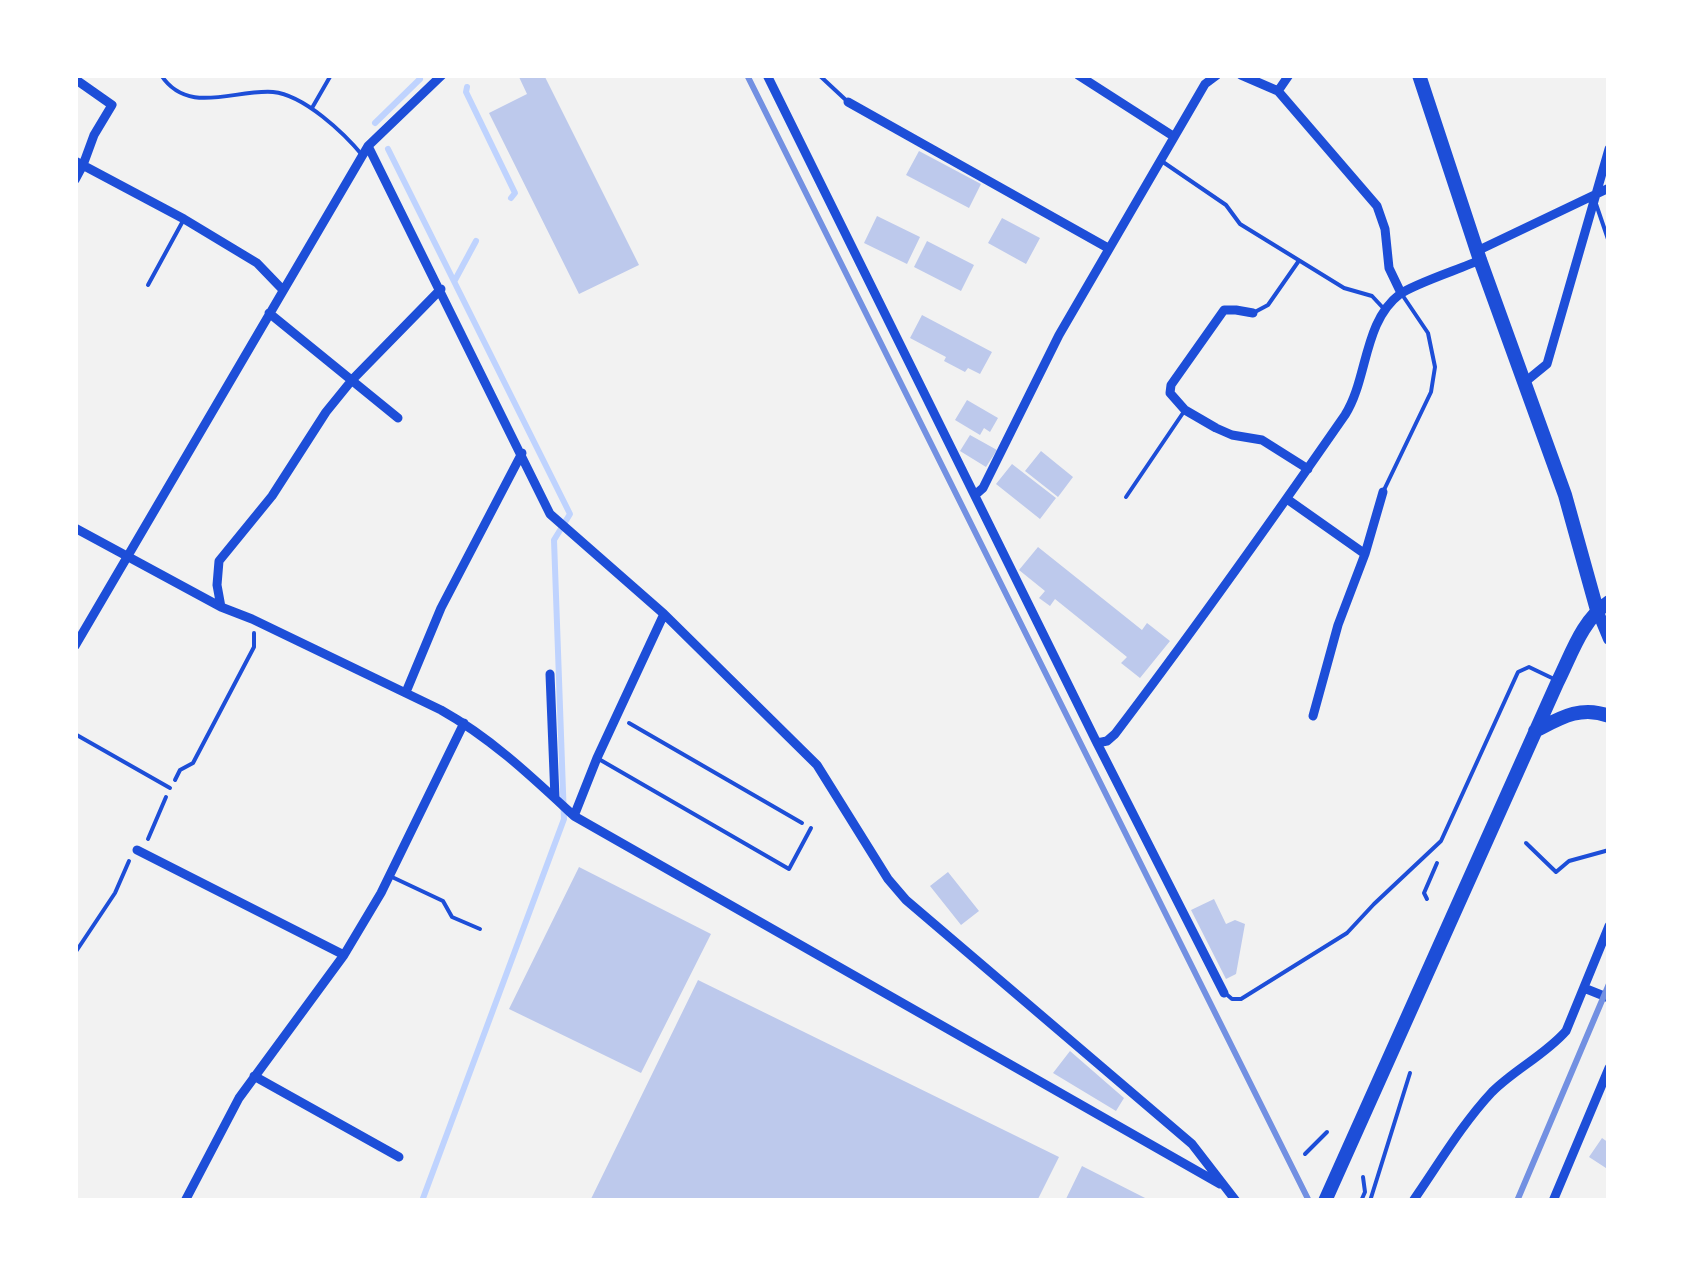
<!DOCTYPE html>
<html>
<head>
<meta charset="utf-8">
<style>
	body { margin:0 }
	#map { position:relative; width:1684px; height:1276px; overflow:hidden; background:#f2f2f2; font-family:Lato,sans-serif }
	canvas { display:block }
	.frame { position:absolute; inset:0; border:78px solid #fff; pointer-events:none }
</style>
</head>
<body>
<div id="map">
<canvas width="1684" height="1276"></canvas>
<div class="frame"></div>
</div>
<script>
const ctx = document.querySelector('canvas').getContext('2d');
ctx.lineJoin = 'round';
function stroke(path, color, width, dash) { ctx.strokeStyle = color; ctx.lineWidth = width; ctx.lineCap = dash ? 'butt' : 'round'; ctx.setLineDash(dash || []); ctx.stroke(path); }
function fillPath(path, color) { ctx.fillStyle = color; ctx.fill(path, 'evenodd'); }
stroke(new Path2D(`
	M467,87L466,92L515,193L511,198
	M375,123L420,79
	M388,149L570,514L554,540L564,819L422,1201
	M455,280L476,241`), '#bfd3fe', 6);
fillPath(new Path2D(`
	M523,75H544L639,265L579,294L489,113L527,94L519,77Z
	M919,151L981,184L969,208L906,175Z
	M877,216L920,237L907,264L864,243Z
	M1002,218L1040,238L1026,264L988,243Z
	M927,241L974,265L961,291L914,267Z
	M922,315L992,352L980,374L968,368L965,372L944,361L946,357L910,338Z
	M967,400L998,418L990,432L984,428L980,435L955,420Z
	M970,435L997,450L986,467L960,451Z
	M1041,451L1073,477L1058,497L1025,471Z
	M1012,464L1056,498L1040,519L996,484Z
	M1038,547L1142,630L1147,623L1170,641L1140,678L1121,663L1127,657L1055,599L1050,606L1039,598L1045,591L1019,570Z
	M579,867L711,934L641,1073L509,1009Z
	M948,872L979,911L961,925L930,886Z
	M1214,899L1226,924L1235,920L1245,924L1236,974L1226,979L1191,910Z
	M698,980L1059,1157L1037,1201H590Z
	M1070,1051L1124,1098L1116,1111L1053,1073Z
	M1602,1138L1609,1143V1170L1589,1157Z
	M1082,1166L1151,1201H1065Z`), '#bdc9ec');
stroke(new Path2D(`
	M629,723L802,823
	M175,780L180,770L193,763L254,647V633
	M148,839L166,797
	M1427,899L1424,893L1437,863
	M75,953L115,893L129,861
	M1305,1154L1327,1132
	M1361,1201L1365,1192L1363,1177
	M1370,1201L1410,1073`), '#1d4ed8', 4);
stroke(new Path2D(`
	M161,75C188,116 234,89 273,92C304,95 344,133 363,156
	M819,75L848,102
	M312,108L331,75
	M1163,162L1226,205L1240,224L1344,288L1372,296L1385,310
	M1596,204L1609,242
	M148,285L184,219
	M1253,313L1268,305L1298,262
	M1383,492L1431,392L1435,367L1428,333L1403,296
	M1126,497L1185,410
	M75,734L170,788
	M597,758L789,869L811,828
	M1526,843L1556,872L1569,861L1609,850
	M392,877L443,901L452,917L480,929
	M1225,993L1232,999H1241L1347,933L1374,904L1441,841L1518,672L1529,667L1554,679`), '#1d4ed8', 4);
stroke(new Path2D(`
	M767,75L1097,743L1224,993
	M1078,75L1173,136
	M1241,75L1278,91L1377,206L1385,229L1389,268L1401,293
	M75,79L112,105L94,135L83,165L75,180
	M1278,91L1289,75
	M848,102L1108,248
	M368,146L550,514L664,614L817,765L888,879L906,900L1192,1144L1236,1201
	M75,161L184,219L257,263L283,290
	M1477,251L1609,188
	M269,313L398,418
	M1253,313L1236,310H1224L1171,385L1170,393L1185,410L1216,428L1232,435L1262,440L1308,469
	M1525,382L1547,364L1609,149
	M975,495L983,488L1059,335L1205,84L1217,75
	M1287,499L1365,554
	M75,528L221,607L252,619L441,710C491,738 532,777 574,816L1220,1184
	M221,607L217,585L219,561L272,496L326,412L352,380L441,289
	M75,646L368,146L442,75
	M550,674L555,798
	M406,692L441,608L522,453
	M1313,716L1338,625L1365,554L1383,492
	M1097,743L1107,741L1115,734C1194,630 1270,523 1345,415C1368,379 1363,322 1400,294C1416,283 1460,269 1480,260
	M574,816L597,758L664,614
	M137,850L344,955
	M1584,988L1609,998
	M254,1076L399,1157
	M185,1201L239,1098L344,955L381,893L464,723
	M1413,1201C1438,1165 1462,1124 1492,1092C1515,1069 1545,1055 1566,1031L1609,926
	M1553,1201L1609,1068`), '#1d4ed8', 9);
stroke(new Path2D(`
	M1597,610L1609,639`), '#1d4ed8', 12);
stroke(new Path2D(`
	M1419,75L1480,260L1565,495L1597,610
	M1535,731C1560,718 1581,705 1609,716
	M1325,1201L1558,681C1572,653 1582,620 1609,602`), '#1d4ed8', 14);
stroke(new Path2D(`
	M747,75L1309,1201
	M1517,1201L1609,984`), '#7290e2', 6);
</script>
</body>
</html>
